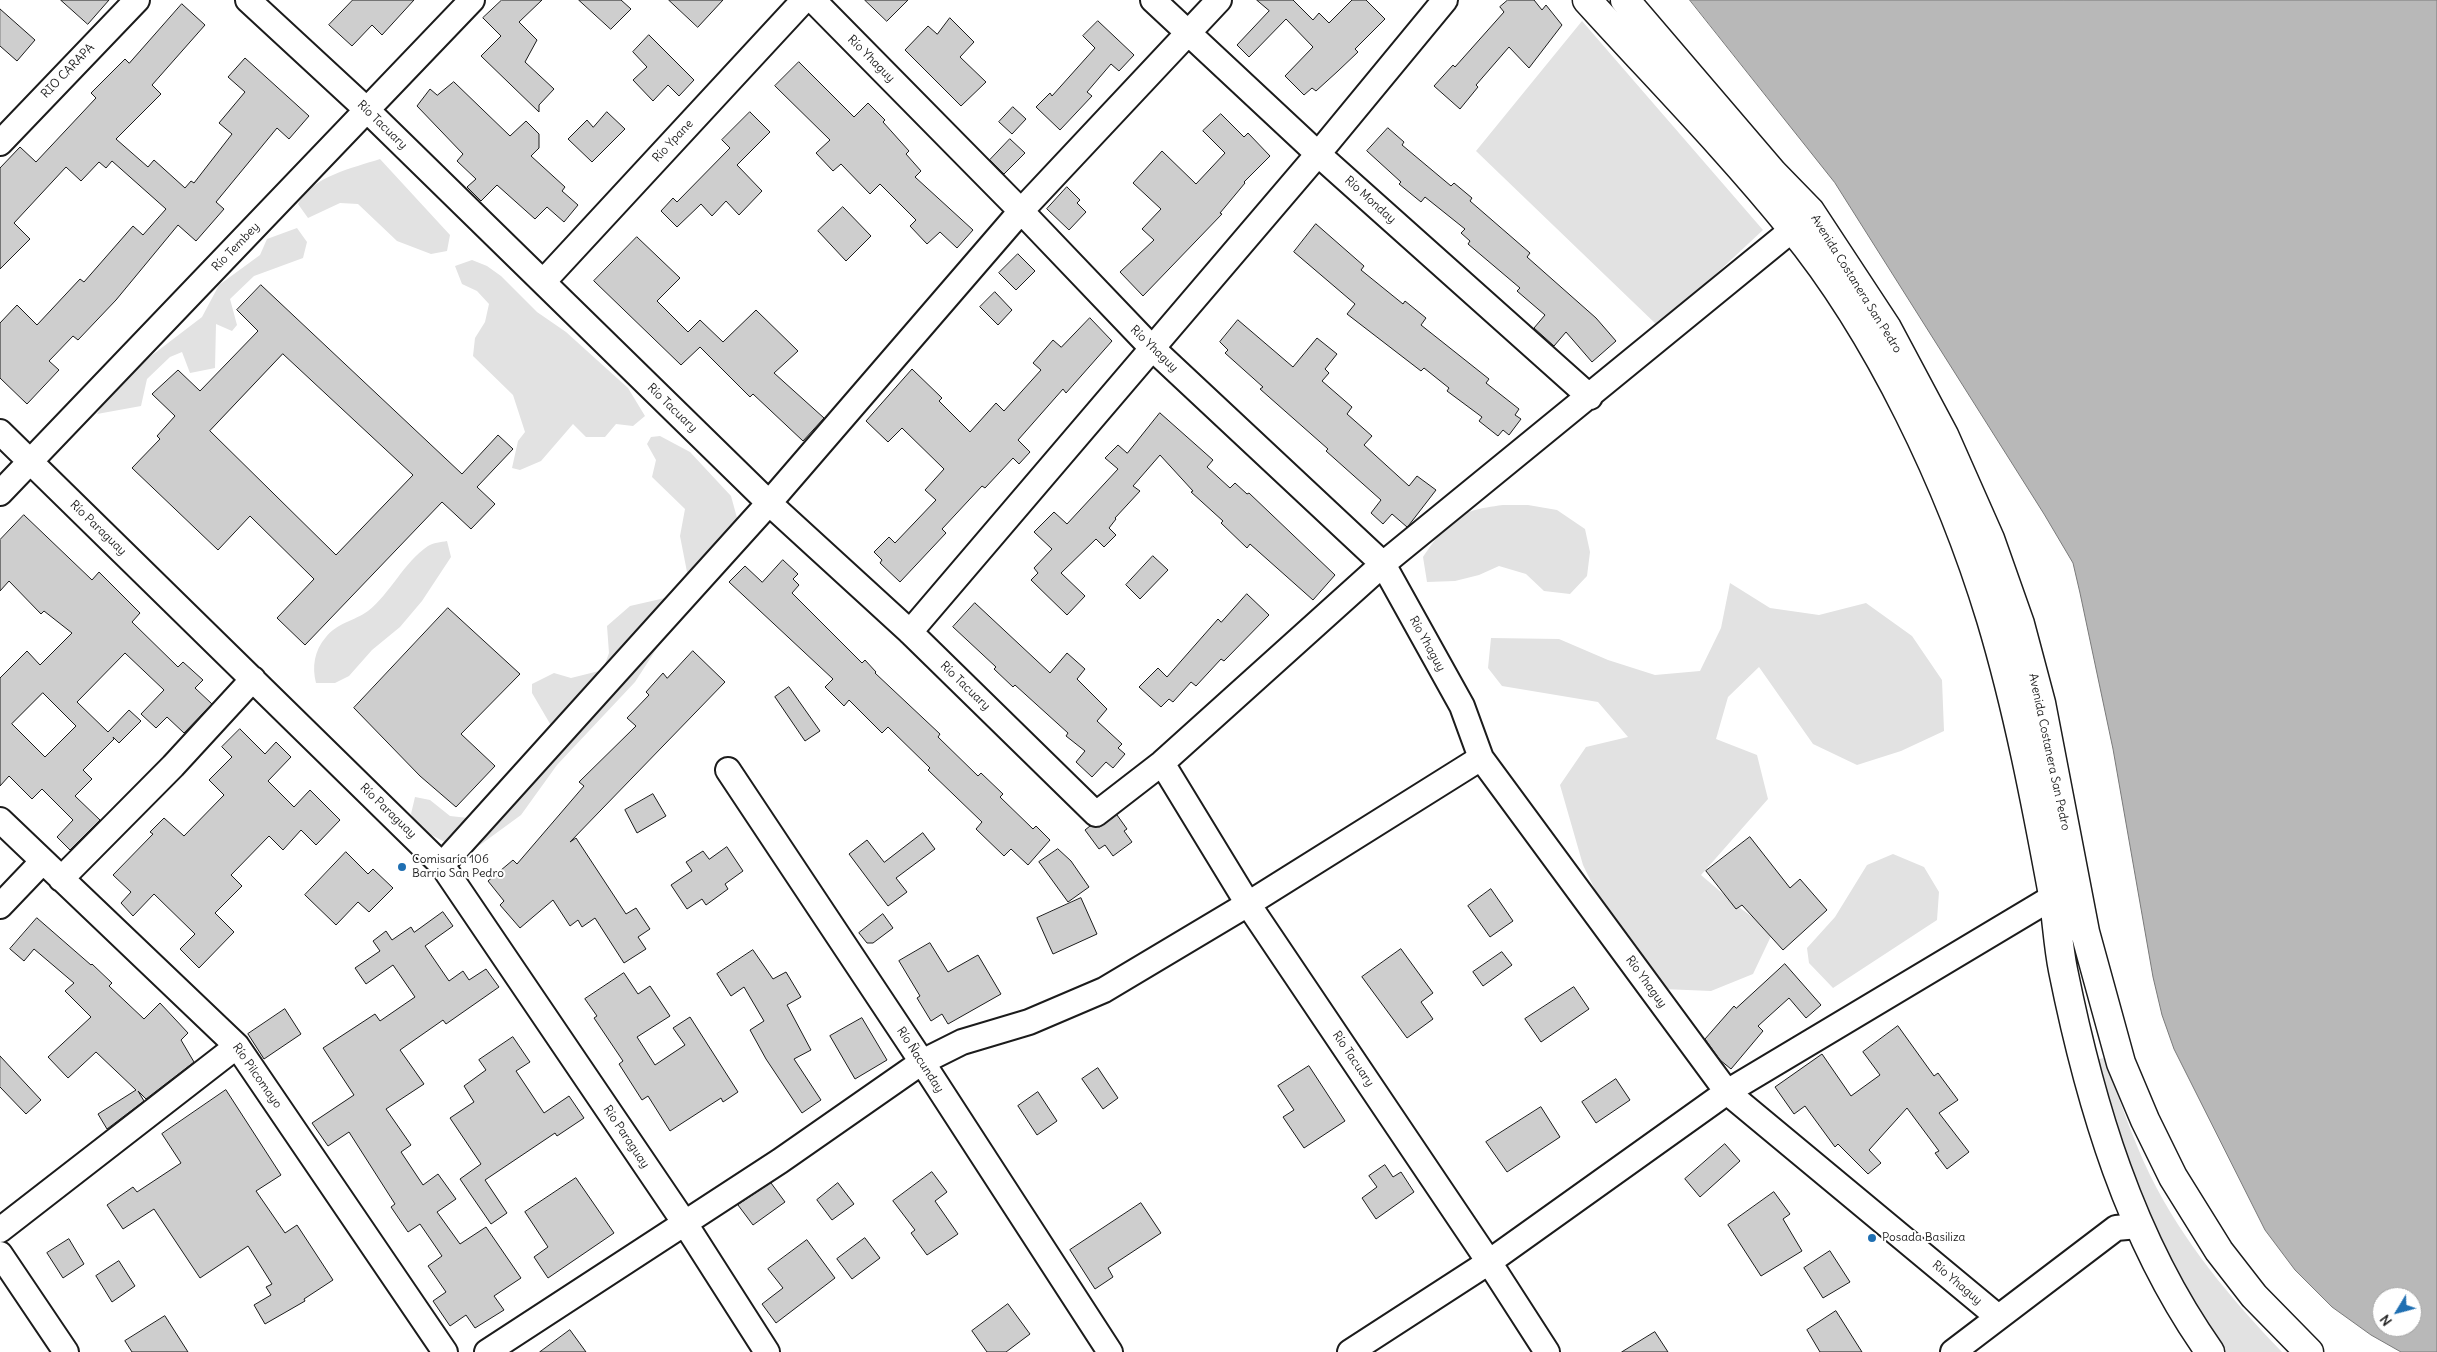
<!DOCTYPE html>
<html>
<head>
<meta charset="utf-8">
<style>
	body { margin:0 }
	#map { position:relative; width:2437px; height:1352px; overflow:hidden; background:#fff; font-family:Delius,sans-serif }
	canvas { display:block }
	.north { position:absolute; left:2372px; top:1287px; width:50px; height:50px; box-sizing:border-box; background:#fff; border:1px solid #a4a4a4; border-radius:50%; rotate:233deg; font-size:14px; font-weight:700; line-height:20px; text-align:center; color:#1c1c1c }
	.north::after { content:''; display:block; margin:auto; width:18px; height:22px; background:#1f6fb2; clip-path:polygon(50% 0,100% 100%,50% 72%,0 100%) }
</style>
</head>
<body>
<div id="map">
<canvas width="2437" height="1352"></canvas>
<div class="north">N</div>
</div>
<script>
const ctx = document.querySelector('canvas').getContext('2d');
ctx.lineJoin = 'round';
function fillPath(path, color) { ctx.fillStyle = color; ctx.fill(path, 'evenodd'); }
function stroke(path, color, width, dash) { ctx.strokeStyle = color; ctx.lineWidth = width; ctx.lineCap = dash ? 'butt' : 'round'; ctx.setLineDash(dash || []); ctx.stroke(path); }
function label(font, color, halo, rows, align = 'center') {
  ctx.font = font + ' Delius,sans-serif'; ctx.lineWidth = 4; ctx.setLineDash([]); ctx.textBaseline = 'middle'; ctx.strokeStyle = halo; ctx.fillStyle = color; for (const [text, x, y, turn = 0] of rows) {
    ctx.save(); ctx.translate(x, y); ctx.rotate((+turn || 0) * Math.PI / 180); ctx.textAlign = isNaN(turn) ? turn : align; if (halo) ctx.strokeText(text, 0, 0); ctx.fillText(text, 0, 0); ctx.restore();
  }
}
fillPath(new Path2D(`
	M1582,21L1763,230L1659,327L1476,151Z
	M380,159L450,235L447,251L431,254L397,241L358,204L340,203L308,218L298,204C312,176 353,168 380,159Z
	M297,228L307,242L303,258L254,276L230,299L237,325L232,331L216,324L215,368L190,373L182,352L170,357L147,379L141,406L97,414L117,382L202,317L219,285L260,255L267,239Z
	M472,260L487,266L501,276L537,312L566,332L628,388L645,416L633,426L616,424L605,437H586L573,424L541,461L520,470L512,468L518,441L525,432L513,395L473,356L475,338L485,322L489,304L477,291L462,284L455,266Z
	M660,436L690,452L731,496L742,536L668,631L635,682L557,765L521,815L480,845L454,847L422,830L411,814L415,797L430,800L450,816L468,818L512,791L556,734L532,693V684L554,673L571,678L603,670L609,653L607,626L630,606L665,598L679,587L687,572L680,536L685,509L652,477L656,460L647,444L651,437Z
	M1503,505H1528L1557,510L1585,529L1590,552L1587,576L1570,594L1544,591L1526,574L1499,566L1479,575L1455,581L1427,582L1423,557C1450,519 1455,511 1503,505Z
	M447,541L451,557L422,601L400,627L372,650L349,676L335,683H316C312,667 314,651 326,637C337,623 354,621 368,611C390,594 404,562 428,546C433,543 441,542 447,541Z
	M1730,583L1770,608L1819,615L1866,603L1912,636L1942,680L1944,731L1901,751L1857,765L1813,744L1759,667L1728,697L1716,739L1757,755L1768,799L1701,875L1736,905L1773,932L1753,974L1711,991L1663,989L1603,906L1583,865L1560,785L1586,747L1628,737L1598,702L1502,686L1488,668L1491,638L1559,639L1608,660L1655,675L1700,671L1721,628Z
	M1893,854L1924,867L1939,892L1937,920L1833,988L1809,963L1807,948L1835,917L1867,865Z
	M2104,1058C2119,1097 2132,1138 2150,1175C2183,1242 2231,1299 2282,1352H2223L2190,1304L2145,1211L2095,1060Z`), '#e2e2e2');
const water = new Path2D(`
	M1690,0H2437V1352H2401L2371,1335L2332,1307L2295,1270L2265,1230L2174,1049L2162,1015L2153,977L2113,749L2080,593L2073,563L2044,514L1835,183ZM2382,1297H2412V1327H2382Z`);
fillPath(water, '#b8b8b8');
stroke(water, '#7a7a7a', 1);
const building = new Path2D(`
	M61,0H109L88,24Z
	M353,0H414L382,35L372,25L352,46L329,25Z
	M502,0H542L519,22L537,40L525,62L554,89L539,105V112L481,56L501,36L483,18Z
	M579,0H621L631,9L611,29Z
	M669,0H723L698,27Z
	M865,0H908L887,21Z
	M1257,0H1293L1313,20L1319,13L1329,23L1352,0H1366L1385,19L1355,49L1358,52L1338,71L1316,91L1312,88L1304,95L1285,76L1313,47L1286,19L1249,57L1237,45L1269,11Z
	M1508,0H1534L1542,10L1546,5L1562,25L1529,68L1509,47L1476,85L1478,87L1460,109L1434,86L1453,65L1455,67L1504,12L1500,7Z
	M182,4L205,25L152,85L161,94L116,139L148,167L154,160L185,188L191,181L194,183L232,134L219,123L245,92L228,77L245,58L309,116L289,139L277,128L216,202L224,209L196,241L178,225L116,300L78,340L73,336L49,361L59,370L27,404L0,378V323L17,305L37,325L80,279L84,282L133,226L143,235L166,209L112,161L106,168L99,162L81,181L66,167L14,223L30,239L0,269V168L20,147L36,162L96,98L91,93L125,59L129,63Z
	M0,9L35,40L17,61L0,46Z
	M950,18L974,42L960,57L986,82L961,106L905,50L928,26L937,34Z
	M1098,21L1134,55L1119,71L1111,64L1087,92L1092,96L1060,130L1036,107L1050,93L1052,96L1095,48L1083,36Z
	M649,35L694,80L679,96L668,85L653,101L633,80L647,67L633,52Z
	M799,62L854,117L868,103L885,120L883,122L909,151L906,154L921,171L915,177L973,230L957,248L940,232L927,244L910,226L916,220L880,184L870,194L841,164L833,171L816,153L830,140L775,86Z
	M454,82L510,136L526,121L539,134V148L531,156L565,187L562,191L578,205L564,222L547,207L535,219L497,185L481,201L467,187L476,179L457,161L463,154L417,106L430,89L437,95Z
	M1013,107L1026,119L1012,134L999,122Z
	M607,112L625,129L592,162L568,139L587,120L593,127Z
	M750,112L770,132L737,165L762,191L739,215L726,201L712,216L701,204L677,227L661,211L673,198L677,202L730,148L722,140Z
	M1221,114L1244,137L1248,133L1270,156L1244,182L1245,183L1220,213L1222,214L1143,296L1120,272L1154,240L1142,229L1161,209L1133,183L1162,151L1196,184L1225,153L1203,131Z
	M1388,128L1404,142L1402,145L1451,186L1454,183L1472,198L1470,201L1530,253L1527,257L1596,318L1616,341L1592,362L1566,332L1554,346L1534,328L1545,315L1517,291L1520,288L1468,244L1470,241L1461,233L1465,229L1425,197L1421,202L1399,184L1401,182L1367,151Z
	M1010,139L1025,153L1004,174L990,160Z
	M1067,187L1080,200L1077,203L1086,212L1069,230L1047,209Z
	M843,207L871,236L846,261L818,231Z
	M1316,224L1364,266L1361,270L1403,304L1405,301L1426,318L1421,325L1489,379L1486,383L1519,409L1515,415L1521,419L1509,435L1503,430L1498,436L1479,421L1482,417L1447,391L1449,388L1424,368L1421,371L1347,314L1355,304L1294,252Z
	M637,237L680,278L657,301L688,332L700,320L723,342L756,310L798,351L774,373L824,418L803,441L753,394L750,397L700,347L681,365L594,281Z
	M1018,254L1035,271L1016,290L999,273Z
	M261,285L462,474L498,435L513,449L477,487L495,504L471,529L442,502L305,645L277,618L314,579L250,516L218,550L132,468L160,439L157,436L175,416L152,394L178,370L200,391L258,331L237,310ZM283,354L413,475L336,555L210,431Z
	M995,292L1012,310L998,325L980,307Z
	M1090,318L1112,341L1066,393L1063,389L1018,440L1030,452L1019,464L1013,458L985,488L982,486L942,529L946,533L900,582L880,563L882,560L874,552L889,537L895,543L936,500L925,490L944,469L902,428L888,442L866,421L912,369L942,398L939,401L970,432L996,403L1004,411L1041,370L1033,363L1053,340L1061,347Z
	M1238,320L1293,367L1317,338L1337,354L1325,369L1329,373L1322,381L1352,407L1347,414L1372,436L1364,445L1409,486L1417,476L1436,490L1409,525L1407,527L1392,514L1383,524L1371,513L1381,500L1326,451L1328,449L1260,389L1263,387L1225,353L1228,350L1220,342Z
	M1160,413L1213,460L1207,467L1230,488L1235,483L1247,494L1249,493L1335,575L1313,600L1250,544L1247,548L1221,523L1223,521L1191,492L1193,491L1160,455L1133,486L1140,491L1115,518L1116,519L1109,528L1116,535L1104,547L1096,539L1061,573L1085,596L1067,615L1031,580L1038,573L1034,568L1052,549L1034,532L1054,512L1067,524L1118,469L1105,458L1118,445L1127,453Z
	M24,515L92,580L99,572L140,613L132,622L178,667L183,662L203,680L195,688L212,704L184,733L167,717L156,728L141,714L164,690L125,653L77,702L108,732L129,710L141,721L119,743L113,737L114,739L83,770L92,779L75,796L100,820L70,850L57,837L73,820L42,789L32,799L9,776L0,786V678L27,651L40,665L72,633L44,611L41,614L9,581L0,591V540ZM43,693L76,726L45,757L12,724Z
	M1153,556L1168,570L1140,599L1126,585Z
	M783,560L798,574L793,579L799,585L792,593L862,663L865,660L876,672L875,673L940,734L938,737L978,776L981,773L1003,794L1000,797L1033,829L1036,826L1050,840L1028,865L1011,849L1004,856L976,829L982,822L928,770L930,768L888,727L882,733L849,700L844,706L825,687L833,679L729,582L745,566L762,582Z
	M1247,594L1269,615L1224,661L1221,659L1196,686L1191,682L1173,702L1169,699L1161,707L1139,687L1158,668L1167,677L1218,619L1221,622Z
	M975,603L1050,673L1067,653L1085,669L1077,679L1107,709L1097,721L1122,744L1118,748L1125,754L1113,768L1106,762L1092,777L1076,762L1085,751L1066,736L1068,733L1015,685L1013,687L994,669L996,667L953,627Z
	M448,608L520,674L461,734L495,766L456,807L420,776L354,708Z
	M693,651L725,682L570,842L576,838L626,914L636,908L650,929L638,937L646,949L624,963L595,918L582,927L578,920L570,926L553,900L520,928L500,905L504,901L488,881L513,860L517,864L584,786L579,782L636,726L627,718L649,695L646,692L663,673L667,678Z
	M789,687L820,731L805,741L775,697Z
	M240,729L265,754L276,742L291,757L268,781L294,807L310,790L340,820L316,845L301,830L283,850L269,836L231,875L242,886L215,913L234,932L199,968L180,949L195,934L154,894L133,916L121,903L131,892L113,875L153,834L150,832L164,818L184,836L224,795L209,780L232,757L222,747Z
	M653,794L666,816L637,833L625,810Z
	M1117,815L1127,829L1124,831L1132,842L1113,856L1105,845L1099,849L1085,830L1090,826L1099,827Z
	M923,833L935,849L896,878L907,892L888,906L849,854L867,840L884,862Z
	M1750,837L1790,888L1800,879L1827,910L1783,950L1742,905L1736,909L1706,871Z
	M727,847L743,871L725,884L728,889L706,905L702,899L687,909L671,885L692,871L686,862L703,851L709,859Z
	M1058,849L1071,861L1089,887L1068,902L1039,862Z
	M346,852L368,874L373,869L393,888L369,912L358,902L336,925L305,895Z
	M1491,889L1513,921L1490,937L1468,906Z
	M1081,898L1097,934L1053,954L1037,918Z
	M443,912L453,926L425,946L449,981L463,971L469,980L486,969L499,987L446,1024L443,1020L400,1050L424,1084L386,1109L411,1145L401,1152L423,1185L438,1174L456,1199L437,1212L460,1244L486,1227L521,1278L494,1296L504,1310L475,1328L466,1315L450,1326L433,1301L446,1292L428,1266L442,1256L420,1224L408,1232L391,1207L395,1204L349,1132L328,1146L312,1123L354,1095L323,1048L375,1014L380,1021L415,997L393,965L366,984L355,968L380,951L373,941L386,931L392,940L411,927L414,932Z
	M883,914L893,928L873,943H867L859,933Z
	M37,918L91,965L92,964L112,983L109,986L144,1019L160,1003L188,1033L181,1040L194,1062L146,1099L138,1091L144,1101L107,1129L98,1114L136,1090L96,1052L68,1078L48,1057L91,1017L65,991L74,983L34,949L24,961L10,949Z
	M930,943L948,972L978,955L1001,994L948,1024L942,1014L931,1021L917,998L920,996L899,961Z
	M1401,949L1433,993L1421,1002L1433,1019L1407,1038L1362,977Z
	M753,950L773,979L786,972L801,997L787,1005L811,1050L794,1059L821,1100L802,1113L766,1059L750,1030L764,1021L744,987L731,996L717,974Z
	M1502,952L1512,965L1483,986L1473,972Z
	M1785,964L1821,1005L1806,1018L1789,998L1758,1026L1763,1031L1731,1069L1720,1060L1705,1039L1734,1006L1736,1008Z
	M624,973L638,994L650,986L670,1016L637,1037L655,1065L685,1045L673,1028L690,1017L738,1092L723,1102L721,1098L670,1131L648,1096L642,1100L619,1064L623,1061L594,1018L597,1016L585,999Z
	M1574,987L1589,1009L1541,1042L1525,1019Z
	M285,1009L301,1034L264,1059L248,1034Z
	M862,1018L887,1060L855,1079L830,1036Z
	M1898,1026L1934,1076L1938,1073L1958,1100L1939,1113L1969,1152L1947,1169L1935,1153L1939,1151L1907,1108L1869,1150L1881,1163L1868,1174L1838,1144L1835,1147L1805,1106L1794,1114L1775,1087L1822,1054L1851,1096L1880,1075L1863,1052Z
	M513,1037L530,1062L516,1071L544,1113L569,1096L584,1118L557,1136L555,1133L485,1180L507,1213L491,1224L460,1179L481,1164L450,1118L474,1102L464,1086L486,1070L479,1060Z
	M0,1056L41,1100L26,1114L0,1087Z
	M1309,1066L1345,1121L1304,1148L1283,1117L1294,1110L1278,1086Z
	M1098,1068L1118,1098L1103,1109L1082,1079Z
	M1616,1079L1630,1100L1596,1123L1582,1102Z
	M226,1090L281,1175L256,1191L285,1233L297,1225L333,1280L304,1299L305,1301L265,1324L254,1305L271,1295L266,1287L272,1284L248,1246L200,1278L154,1209L123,1229L107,1205L133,1187L137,1192L181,1163L162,1134Z
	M1038,1092L1057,1121L1037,1135L1018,1106Z
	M1541,1107L1560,1137L1507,1172L1486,1142Z
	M1725,1144L1740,1161L1700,1197L1685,1179Z
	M1385,1165L1393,1177L1401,1172L1414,1192L1376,1219L1362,1198L1377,1187L1369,1176Z
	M932,1172L947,1192L935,1201L958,1234L927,1255L911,1233L915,1230L893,1201Z
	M576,1178L614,1233L548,1278L534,1257L548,1247L525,1212Z
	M771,1183L785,1202L753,1225L738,1205Z
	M838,1183L854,1204L832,1220L817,1200Z
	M1774,1192L1790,1214L1783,1219L1802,1251L1761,1276L1728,1225Z
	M1141,1203L1161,1233L1108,1268L1113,1277L1095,1289L1070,1250Z
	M865,1238L880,1258L852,1279L837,1259Z
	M69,1239L84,1264L63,1278L47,1253Z
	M807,1240L835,1278L776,1323L762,1304L783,1288L768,1269Z
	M1830,1251L1850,1282L1823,1298L1804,1268Z
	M119,1261L135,1286L112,1302L96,1276Z
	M1008,1304L1030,1334L1006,1352H987L972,1331Z
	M1836,1311L1862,1352H1820L1807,1330Z
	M165,1316L188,1352H132L125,1341Z
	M570,1330L586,1352H540Z
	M1655,1332L1668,1352H1622Z`);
fillPath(building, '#cecece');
stroke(building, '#1c1c1c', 1);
const street = new Path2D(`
	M248,0L367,110L769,503L910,632L1096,814L1162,763L1383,564L1793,229
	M813,0L1021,211L1151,347L1383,564L1462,706L1481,758L1727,1092L1998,1317
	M1153,0L1318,154L1590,397
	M0,143L137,0
	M543,282L804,0
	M0,432L442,865L684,1222L767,1352
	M0,493L472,0
	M910,632L1318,154L1445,0
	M1162,763L1248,904L1489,1262L1547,1352
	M728,770L922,1062L1110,1352
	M0,820L237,1046L445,1352
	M442,865L769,503L1021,211L1219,0
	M61,879L173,766L253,679
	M0,906L43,861
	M0,1230L237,1046
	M0,1254L66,1352
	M487,1352L780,1161L922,1062L962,1042L1029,1022L1104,990L1248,904L1481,758
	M1350,1352L1489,1262L1727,1092L2053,897
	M1953,1352L2116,1228L2138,1226`);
const secondary = new Path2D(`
	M1587,0C1655,75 1727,148 1791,227C1879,334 1951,487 1991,619C2018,709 2036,803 2053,895C2057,920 2058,945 2063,970C2090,1104 2130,1239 2210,1352
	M1625,0L1773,173L1810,211L1887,328L1944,435L1990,539L2020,624L2041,703L2085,932L2121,1063L2145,1120L2173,1177L2219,1251L2254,1296L2309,1352`);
stroke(street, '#1c1c1c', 28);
stroke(secondary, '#1c1c1c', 31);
stroke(street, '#fff', 24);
stroke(secondary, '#fff', 28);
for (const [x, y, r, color] of [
	[402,867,5,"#1f6fb2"],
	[1872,1238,5,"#1f6fb2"]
]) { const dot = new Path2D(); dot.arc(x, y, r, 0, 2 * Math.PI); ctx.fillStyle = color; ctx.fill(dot); stroke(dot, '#fff', 2); }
label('12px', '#1c1c1c', '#fff', [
	["Río Yhaguy",871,59,45],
	["RIO CARAPA",68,71,-46],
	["Río Tacuary",382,125,44],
	["Río Ypane",673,141,-47],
	["Río Monday",1370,200,42],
	["Río Tembey",236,247,-46],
	["Avenida Costanera San Pedro",1856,284,58],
	["Río Yhaguy",1154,349,44],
	["Río Tacuary",672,408,44],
	["Río Paraguay",98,528,44],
	["Río Yhaguy",1427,644,61],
	["Río Tacuary",965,686,44],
	["Avenida Costanera San Pedro",2049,752,78],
	["Río Paraguay",388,811,44],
	["Río Yhaguy",1646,982,54],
	["Río Tacuary",1353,1059,56],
	["Río Ñacunday",920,1060,57],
	["Río Pilcomayo",257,1076,55],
	["Río Paraguay",626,1137,56],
	["Río Yhaguy",1957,1283,40]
]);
label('12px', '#1c1c1c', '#fff', [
	["Comisaría 106",412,860],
	["Barrio San Pedro",412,874],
	["Posada Basiliza",1882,1238]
], 'left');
</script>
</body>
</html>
